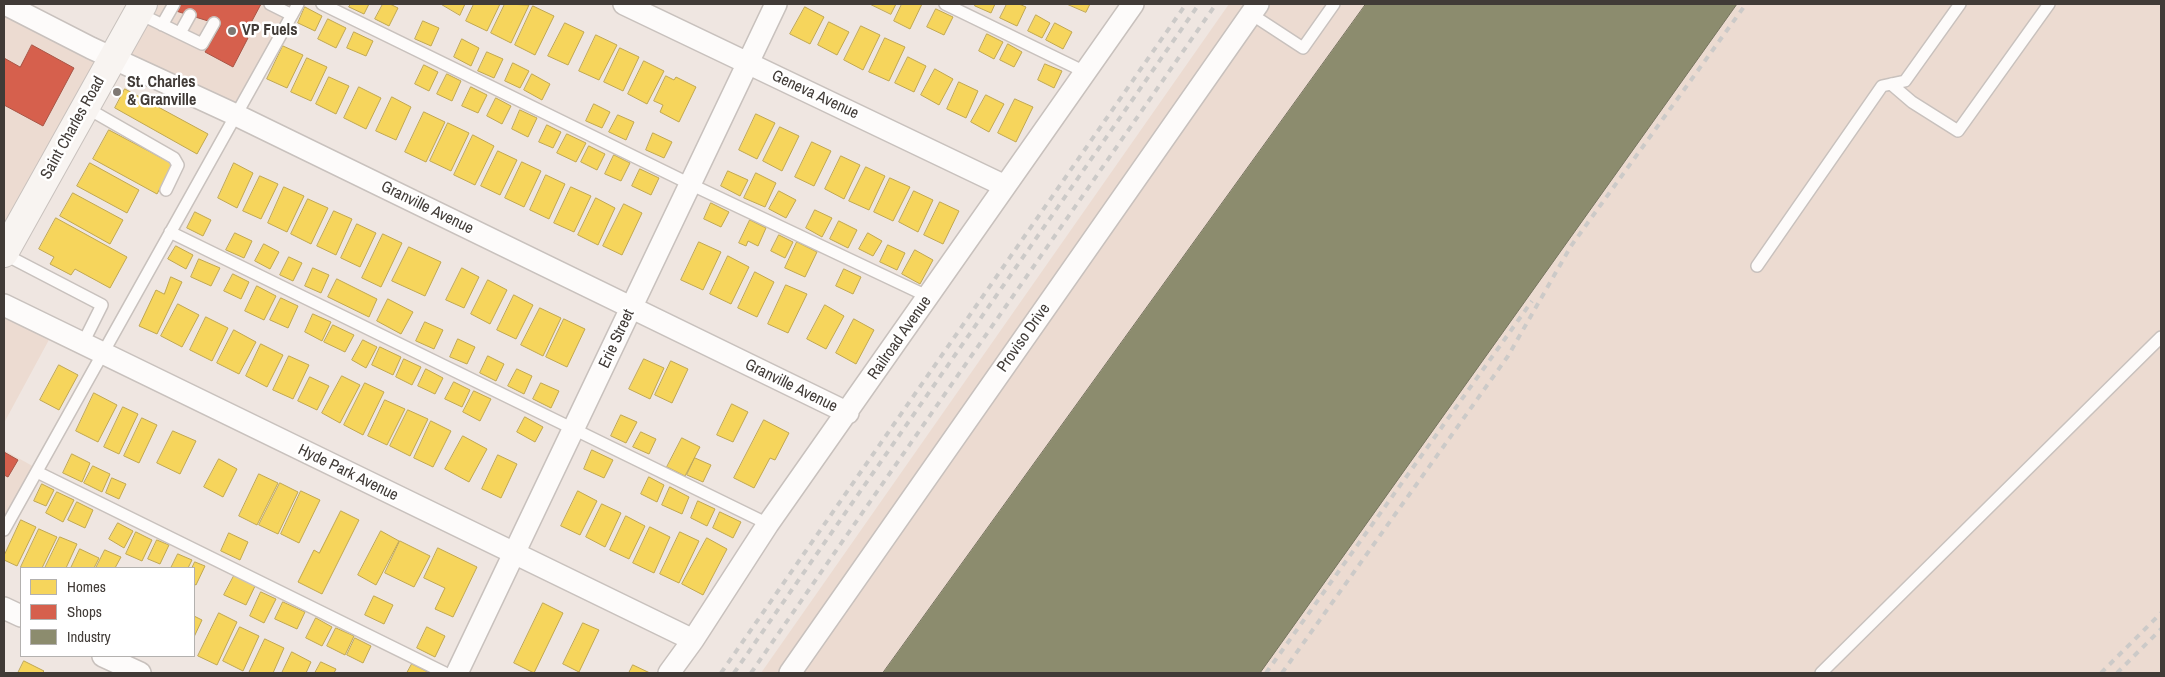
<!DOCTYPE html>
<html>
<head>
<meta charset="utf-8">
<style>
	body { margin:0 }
	#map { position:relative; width:2165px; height:677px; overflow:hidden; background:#efe6e1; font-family:"Archivo Narrow",sans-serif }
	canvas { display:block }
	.frame { position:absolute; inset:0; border:5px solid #413b37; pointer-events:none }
	.legend { position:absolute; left:20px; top:567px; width:175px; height:90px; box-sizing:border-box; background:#fff; border:1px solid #b3b1af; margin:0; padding:6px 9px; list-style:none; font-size:15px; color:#413b37 }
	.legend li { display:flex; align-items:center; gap:10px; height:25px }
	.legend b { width:25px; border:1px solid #b3b1af }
</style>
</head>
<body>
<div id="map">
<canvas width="2165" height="677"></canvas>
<div class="frame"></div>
<ul class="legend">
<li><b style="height:14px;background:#f6d55c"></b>Homes</li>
<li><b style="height:14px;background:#d6604d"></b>Shops</li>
<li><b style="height:14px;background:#8c8c6e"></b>Industry</li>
</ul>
</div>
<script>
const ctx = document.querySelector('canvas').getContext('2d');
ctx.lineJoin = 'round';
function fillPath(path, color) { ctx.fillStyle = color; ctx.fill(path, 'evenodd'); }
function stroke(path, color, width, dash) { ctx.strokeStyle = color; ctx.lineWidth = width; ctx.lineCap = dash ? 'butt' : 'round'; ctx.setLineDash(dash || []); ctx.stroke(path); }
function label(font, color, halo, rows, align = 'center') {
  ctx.font = font + ' "Archivo Narrow",sans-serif'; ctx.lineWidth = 5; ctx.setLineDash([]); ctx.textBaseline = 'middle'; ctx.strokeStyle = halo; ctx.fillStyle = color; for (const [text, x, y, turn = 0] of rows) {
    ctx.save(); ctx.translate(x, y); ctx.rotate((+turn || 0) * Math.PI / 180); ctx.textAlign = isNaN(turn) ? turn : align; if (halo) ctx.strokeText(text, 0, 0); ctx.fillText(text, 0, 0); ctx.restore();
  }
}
fillPath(new Path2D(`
	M145,4H294L233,114L114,60Z
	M1229,4H2161V673H761Z
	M4,6L109,57L4,246Z
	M4,314L51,336L4,423Z
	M4,450L36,468L4,525Z`), '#ecdbd1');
const homes = new Path2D(`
	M351,4H369L364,14L349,7Z
	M383,4H390L398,8L389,26L375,19Z
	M441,4H465L460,15Z
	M474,4H500L487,31L466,21Z
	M505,4L529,5L511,43L491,33Z
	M870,4H896L891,14Z
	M902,4H922L910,29L894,21Z
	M975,4H995L991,13L975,6Z
	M1007,4H1019L1026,7L1017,26L1000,18Z
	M1067,4H1090L1086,12Z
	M533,6L554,16L535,55L515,45Z
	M305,7L322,16L315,31L298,23Z
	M805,7L824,17L810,44L790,34Z
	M936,9L953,17L944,35L927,27Z
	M1036,15L1050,23L1042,38L1028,31Z
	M328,19L346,28L336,48L318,39Z
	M423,21L439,28L431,46L415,39Z
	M829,22L849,32L837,55L818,45Z
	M565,23L584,32L568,65L548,56Z
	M1055,23L1072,32L1063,49L1046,40Z
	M861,26L880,35L863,70L844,60Z
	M354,32L373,41L366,56L347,48Z
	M987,34L1003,42L994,59L979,51Z
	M596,35L617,45L599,80L579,71Z
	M885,38L905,47L889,81L869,72Z
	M462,39L479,48L471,66L454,57Z
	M1008,44L1022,52L1014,67L1000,60Z
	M283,46L303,55L287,88L267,79Z
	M620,48L639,57L623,91L604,82Z
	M487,52L503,59L494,78L478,71Z
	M908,57L926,66L914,92L895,83Z
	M307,58L327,67L311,101L291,92Z
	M644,61L664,71L647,104L628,94Z
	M513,63L529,71L520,88L505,81Z
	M1045,64L1062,71L1054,88L1038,80Z
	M424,65L438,72L429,91L415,84Z
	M935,69L953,79L939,105L921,95Z
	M447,74L461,81L452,101L437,94Z
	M532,74L550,84L542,100L524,90Z
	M666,76L674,80L676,77L696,87L679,122L660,112L663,105L654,101Z
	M329,77L349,86L336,114L316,104Z
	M959,82L978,91L966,118L947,109Z
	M359,87L381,98L366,129L344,118Z
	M471,87L487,95L478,113L462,106Z
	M125,89L208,134L197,154L115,108Z
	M986,95L1004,104L989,132L971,122Z
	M392,97L411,107L396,140L376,131Z
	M496,98L511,106L502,124L487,116Z
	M1015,99L1033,107L1016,142L998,133Z
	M594,104L610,112L602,128L586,121Z
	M520,110L537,118L528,137L512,129Z
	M424,112L445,122L426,162L405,152Z
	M756,114L775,123L757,159L739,150Z
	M618,115L634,122L626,140L609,132Z
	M448,123L469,133L451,171L430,161Z
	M547,125L561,132L553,148L539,142Z
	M780,127L799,136L782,171L763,161Z
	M109,130L173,164L157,194L93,159Z
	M653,133L672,142L664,158L646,150Z
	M567,134L586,143L576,162L557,153Z
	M473,135L494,146L475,185L454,175Z
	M812,142L831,151L814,186L795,177Z
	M589,146L605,154L597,170L581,162Z
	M498,151L517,160L500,195L481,186Z
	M614,155L630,163L621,181L605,174Z
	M841,156L860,165L844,199L825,189Z
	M522,162L541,171L524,207L505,198Z
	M90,163L139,190L127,213L77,186Z
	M234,163L253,173L237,208L218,198Z
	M866,167L885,176L869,210L849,201Z
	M640,169L659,178L651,195L632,186Z
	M728,171L748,180L740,196L721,186Z
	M756,173L776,183L765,207L744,198Z
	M546,175L565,184L549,219L530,210Z
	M260,176L278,184L261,219L243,211Z
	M890,178L910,187L893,221L874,212Z
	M284,187L304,196L287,232L268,223Z
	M571,187L591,196L574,232L554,223Z
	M779,191L796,200L786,218L769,209Z
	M914,191L933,200L918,232L899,222Z
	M73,193L123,220L110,244L60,216Z
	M596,198L615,208L598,245L578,235Z
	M308,199L328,208L311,244L291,234Z
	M940,202L959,211L943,244L924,235Z
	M711,203L729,212L721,227L704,219Z
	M624,204L642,213L622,255L603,246Z
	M815,210L832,218L822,237L806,228Z
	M334,211L352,219L336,255L317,246Z
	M195,212L211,220L203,236L187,228Z
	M56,218L127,257L110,288L75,269L71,275L50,264L54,257L39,249Z
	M750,220L766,228L758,246L748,241L746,246L739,243Z
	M839,221L857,230L848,248L830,239Z
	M357,224L376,233L360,267L341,258Z
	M235,233L252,241L244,258L226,250Z
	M868,233L882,241L873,256L859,249Z
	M383,234L402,243L381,287L362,278Z
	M779,235L793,242L785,258L771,251Z
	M699,242L721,252L703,290L681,280Z
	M797,242L817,252L805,277L785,268Z
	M264,244L279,252L270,269L255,261Z
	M888,245L905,253L897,270L880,262Z
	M176,246L193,255L186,269L168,259Z
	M409,247L441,262L425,296L392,281Z
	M915,250L933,260L920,284L902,274Z
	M728,256L749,267L731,304L710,294Z
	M289,257L302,263L293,281L280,275Z
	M199,259L220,268L211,286L191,277Z
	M313,268L329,275L321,293L305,286Z
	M462,268L479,277L464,308L446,300Z
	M844,269L861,277L853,294L836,286Z
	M755,272L774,282L757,317L738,308Z
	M233,274L249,282L241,299L224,291Z
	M171,277L182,282L157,334L139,326L156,290L164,294Z
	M337,279L377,299L369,317L328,297Z
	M488,280L507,290L490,324L471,314Z
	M786,285L807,294L788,333L768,324Z
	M257,286L276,296L264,320L245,311Z
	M514,295L533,305L516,339L497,330Z
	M281,298L298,306L288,328L270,320Z
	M388,299L413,312L401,334L377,321Z
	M178,304L199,315L182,347L161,336Z
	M825,305L844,316L826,349L807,339Z
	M540,308L561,318L543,356L521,345Z
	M313,314L331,322L322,341L305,332Z
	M206,317L228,328L212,361L190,350Z
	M564,319L585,329L567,367L546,357Z
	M854,319L874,330L856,364L836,353Z
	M425,322L443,330L434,349L416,341Z
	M333,325L354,335L345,352L324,342Z
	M234,330L256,342L239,374L217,363Z
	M458,339L475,347L467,364L450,357Z
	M363,340L377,347L366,368L352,360Z
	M261,344L283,355L267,387L246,376Z
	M380,347L401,357L393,375L372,365Z
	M289,356L309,365L293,399L273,390Z
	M488,356L504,364L496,381L480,373Z
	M404,359L421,367L412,385L396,377Z
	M644,359L664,368L650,399L629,389Z
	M671,361L688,369L672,403L655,395Z
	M59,365L78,375L59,410L40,400Z
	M426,369L443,378L435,394L418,386Z
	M517,369L532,376L524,394L508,386Z
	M342,376L360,385L340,423L322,413Z
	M310,377L329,386L317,410L298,401Z
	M454,382L470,390L462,407L445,399Z
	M365,383L384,392L363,435L344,425Z
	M541,383L559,391L551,408L533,399Z
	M474,391L491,399L480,421L463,412Z
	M94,393L117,405L98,442L76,431Z
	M385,400L405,409L387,445L368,436Z
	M732,404L748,412L733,442L717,435Z
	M123,407L138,414L119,454L104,447Z
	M408,410L428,419L410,456L390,446Z
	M621,415L637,422L626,443L611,436Z
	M525,417L543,427L535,442L517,432Z
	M142,418L157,425L139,463L124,456Z
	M764,420L789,433L775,460L770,458L754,488L734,478Z
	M431,421L451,431L433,467L414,458Z
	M173,431L196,441L180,474L157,463Z
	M641,432L656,439L649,454L633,447Z
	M463,436L487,449L469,482L445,469Z
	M682,438L700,447L685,476L667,467Z
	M592,450L613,460L604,478L584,469Z
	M72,454L90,463L82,482L63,473Z
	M498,455L517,464L501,498L482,489Z
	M695,458L711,465L703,482L687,475Z
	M219,459L237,469L223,497L204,487Z
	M93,466L110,474L102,492L84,483Z
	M259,474L278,483L257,525L239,516Z
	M649,477L664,485L657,502L641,494Z
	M112,478L126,484L119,499L106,493Z
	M280,483L298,492L278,534L259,525Z
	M42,484L54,490L46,506L34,501Z
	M670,487L689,497L682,514L662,505Z
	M301,491L320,500L299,543L281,534Z
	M578,491L597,501L580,535L561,526Z
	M57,492L74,500L63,522L46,513Z
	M698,501L715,509L707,526L691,518Z
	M77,502L93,510L85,528L68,520Z
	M602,504L621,513L605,547L586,537Z
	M341,511L359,520L322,594L298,582L314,550L319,553Z
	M720,512L741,522L733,538L713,528Z
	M626,516L645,526L629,559L610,550Z
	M21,520L36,527L17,566L4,560V556Z
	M118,523L133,531L124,548L109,539Z
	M650,527L670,537L654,573L633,563Z
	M39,529L57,537L42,568H23L21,567Z
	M381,531L399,541L376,585L358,575Z
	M136,532L152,540L142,561L126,554Z
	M680,532L699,541L679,583L660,574Z
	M229,533L248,542L240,560L221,551Z
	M60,537L77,544L66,568H45Z
	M707,538L727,549L703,595L682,584Z
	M157,540L169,545L160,564L148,559Z
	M400,541L430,556L414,587L385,573Z
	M438,548L477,567L453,617L435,609L445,588L424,578Z
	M80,549L99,558L94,568H71Z
	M105,550L121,557L115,568H96Z
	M178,554L192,560L188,568H171Z
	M195,562L205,566L196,585L194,584L192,568Z
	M235,574L256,584L246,605L224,595Z
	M261,592L276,599L264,623L250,616Z
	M374,596L393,605L384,624L365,615Z
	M283,602L305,612L297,629L275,619Z
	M543,603L563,613L534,673L514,663Z
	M219,613L237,622L217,665L198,656Z
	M194,616L202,620L194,637Z
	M316,618L332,627L322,646L306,638Z
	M583,623L599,630L579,672L563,664Z
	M240,627L259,636L243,671L223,661Z
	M427,627L445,636L435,657L417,648Z
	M336,628L354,636L345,655L327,646Z
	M355,638L371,646L363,663L347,655Z
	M265,639L284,648L273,673H249Z
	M292,652L311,662L306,673H282Z
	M24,661L44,671L42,673H18Z
	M321,662L336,669L334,673H315Z
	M412,664L430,673H407Z
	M633,665L650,673H629Z`);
fillPath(homes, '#f6d55c');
stroke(homes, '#c0a751', 1);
const shops = new Path2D(`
	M180,4H261L244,36L248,38L233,67L205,52L221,25L176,11Z
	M32,45L74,68L43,126L4,105V58L20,67Z
	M4,452L18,460L8,477L4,475Z`);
fillPath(shops, '#d6604d');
stroke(shops, '#a95546', 1);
const industry = new Path2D(`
	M1366,4H1737L1260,673H883Z`);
fillPath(industry, '#8c8c6e');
stroke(industry, '#76745e', 1);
const lane = new Path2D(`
	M270,4L292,15
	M322,4L690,184L929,297
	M945,4L1085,72
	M138,13L202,44L214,23
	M1251,14L1303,48L1334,4
	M162,25L174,4
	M180,33L190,15
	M1891,84L1912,102L1958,131L2049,4
	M85,107L174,158L178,165L166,190
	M170,232L768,524
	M4,254L102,305L83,343
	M1757,266L1882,86L1905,81L1960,4
	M37,472L445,673
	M4,530L298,4
	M1821,673L2161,337`);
const street = new Path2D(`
	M5,4L91,48L236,115L848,413
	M624,4L1005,186
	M4,305L693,640
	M4,608L21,616
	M103,656L140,673
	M457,673L776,4
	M669,673L693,640L768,524L1133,4
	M790,673L1258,4`);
const secondary = new Path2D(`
	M4,253L143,4`);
stroke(lane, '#c8c1bd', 14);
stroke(street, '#c8c1bd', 24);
stroke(secondary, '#c8c1bd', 30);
stroke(lane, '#fdfbfa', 11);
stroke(street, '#fdfbfa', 21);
stroke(secondary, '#f8f4f1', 28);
stroke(new Path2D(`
	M721,673L1186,4
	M734,673L1199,4
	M751,673L1216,4
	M1266,673L1532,301
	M1282,673L1508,356L1571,246L1746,4
	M2101,673L2161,613
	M2117,673L2161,629`), '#cccac8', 4, [6, 6]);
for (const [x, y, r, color] of [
	[232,31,5,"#7e7772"],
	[117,92,5,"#7e7772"]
]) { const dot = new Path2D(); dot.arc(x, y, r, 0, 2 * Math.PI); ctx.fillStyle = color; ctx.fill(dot); stroke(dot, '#fff', 2); }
label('bold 16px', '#413b37', '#fff', [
	["VP Fuels",242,31],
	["St. Charles",127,83],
	["& Granville",127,101]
], 'left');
label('16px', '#413b37', '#fff', [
	["Geneva Avenue",815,95,25],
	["Saint Charles Road",73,128,-61],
	["Granville Avenue",427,208,26],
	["Railroad Avenue",900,338,-55],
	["Proviso Drive",1024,338,-55],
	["Erie Street",617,339,-65],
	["Granville Avenue",791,386,26],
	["Hyde Park Avenue",348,473,26]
]);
</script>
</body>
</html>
